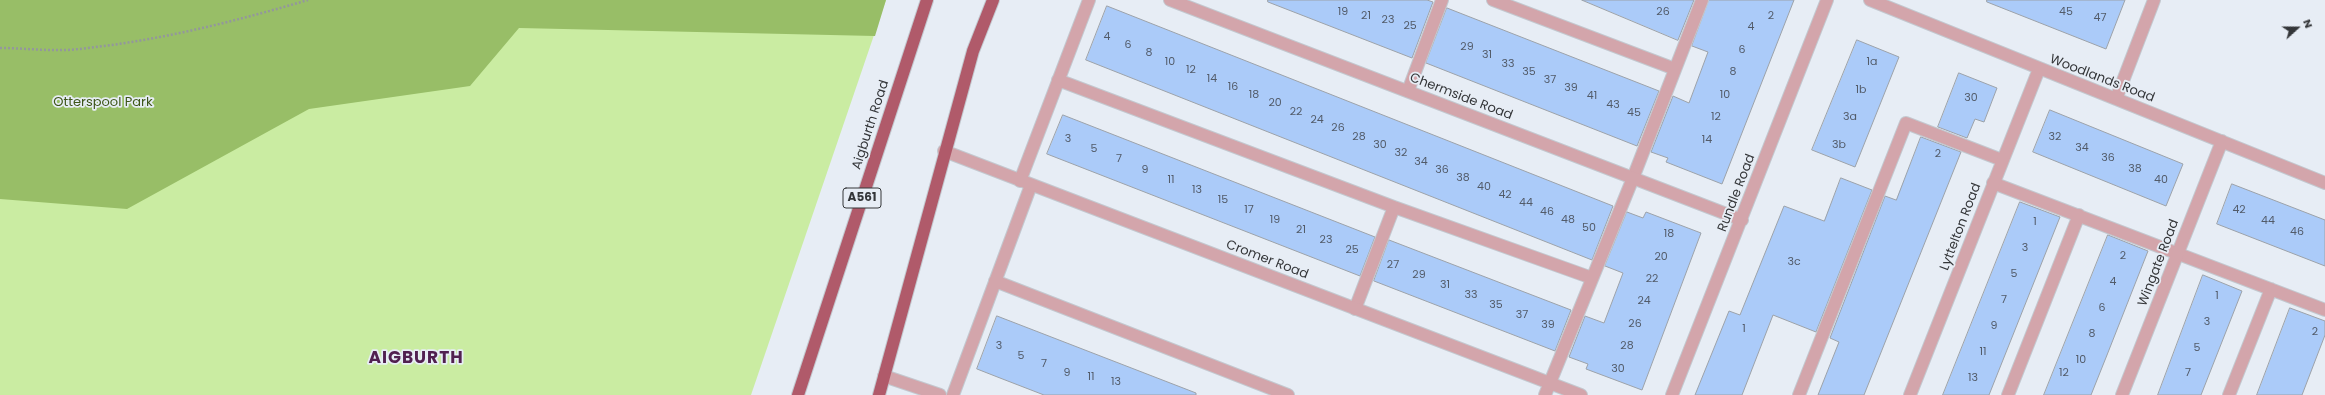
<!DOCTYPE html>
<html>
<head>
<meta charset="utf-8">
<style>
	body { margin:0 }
	#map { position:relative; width:2325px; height:395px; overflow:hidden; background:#e7edf5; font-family:Poppins,sans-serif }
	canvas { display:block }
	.north { position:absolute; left:2277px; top:8px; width:40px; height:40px; -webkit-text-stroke:3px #e7edf5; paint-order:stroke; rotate:69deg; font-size:11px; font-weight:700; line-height:16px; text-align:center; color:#343639 }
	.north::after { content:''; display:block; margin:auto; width:14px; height:18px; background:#343639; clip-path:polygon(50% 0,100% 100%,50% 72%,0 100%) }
</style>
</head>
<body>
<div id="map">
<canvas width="2325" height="395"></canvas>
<div class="north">N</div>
</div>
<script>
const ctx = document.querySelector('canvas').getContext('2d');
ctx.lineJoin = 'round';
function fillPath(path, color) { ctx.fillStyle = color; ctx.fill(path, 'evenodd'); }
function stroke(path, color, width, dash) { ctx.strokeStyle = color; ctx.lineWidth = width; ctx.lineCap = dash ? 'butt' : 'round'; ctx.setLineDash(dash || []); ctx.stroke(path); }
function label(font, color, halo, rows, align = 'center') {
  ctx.font = font + ' Poppins,sans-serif'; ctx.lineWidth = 3.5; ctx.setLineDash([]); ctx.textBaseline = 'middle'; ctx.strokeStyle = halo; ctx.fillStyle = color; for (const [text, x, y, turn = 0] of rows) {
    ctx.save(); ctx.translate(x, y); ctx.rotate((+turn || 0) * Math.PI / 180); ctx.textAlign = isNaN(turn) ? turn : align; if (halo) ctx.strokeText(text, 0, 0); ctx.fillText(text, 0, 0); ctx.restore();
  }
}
fillPath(new Path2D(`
	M0,0H886L751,395H0Z`), '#caeca2');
fillPath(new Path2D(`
	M0,0H886L875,36L519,28L470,86L309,109L127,209L0,199Z`), '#98be67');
const building = new Path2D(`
	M1268,0H1427L1433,2L1412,58L1268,2Z
	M1582,0H1694L1678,40Z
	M1709,0H1794L1722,184L1666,162L1668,158L1651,152L1673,96L1689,103L1708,52L1692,46Z
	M1987,0H2125L2106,49L1987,2Z
	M1107,6L1613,206L1592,260L1086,60Z
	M1447,8L1659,91L1637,146L1426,63Z
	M1857,40L1899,57L1855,167L1812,150Z
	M1959,73L1997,88L1984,122L1975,119L1967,138L1938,127Z
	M2050,110L2183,164L2166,206L2033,152Z
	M1063,115L1375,237L1360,276L1047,154Z
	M1921,137L1961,152L1864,395H1818L1839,342L1830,338L1885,196L1896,200Z
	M1841,178L1872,190L1816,332L1773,315L1742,395H1695L1729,311L1740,315L1784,206L1824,221Z
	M2232,184L2325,220V266L2217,224Z
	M2020,202L2060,217L1989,395H1943Z
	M1627,212L1643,218L1646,212L1701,233L1642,390L1586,369L1588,364L1569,357L1585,316L1604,323L1623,273L1605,266Z
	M2108,235L2148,251L2107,355L2091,395H2044Z
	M1389,240L1571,310L1555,351L1374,281Z
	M2203,275L2242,291L2201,395H2158Z
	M2290,308L2325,321V335L2302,395H2257Z
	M997,316L1196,393V395H1044L1000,378L977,369Z`);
fillPath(building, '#abcbf9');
stroke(building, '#9ca2a9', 1);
const service = new Path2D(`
	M1493,0L1675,69
	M1058,80L1394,207L1592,278
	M1408,91L1442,0
	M1020,181L1089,0
	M1993,183L2325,310
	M995,281L1288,395
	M1355,309L1394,207
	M953,395L1031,185
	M1545,395L1633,178L1702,0
	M1799,395L1906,123L2002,160
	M2008,395L2079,215
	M2229,395L2271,289`);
const minor = new Path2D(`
	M1170,0L1742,220
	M1870,0L2325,183
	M2116,99L2154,0
	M944,151L1581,395
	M884,376L940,395
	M1672,395L1827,0
	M1910,395L2039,69
	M2122,395L2222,141`);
const trunk = new Path2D(`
	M798,395L927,0
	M879,395L973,51L993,0`);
stroke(service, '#c3c8cf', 14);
stroke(minor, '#c3c8cf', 14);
stroke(trunk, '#c3c8cf', 14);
stroke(new Path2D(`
	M0,48C26,48 53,52 79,49C157,41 233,22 308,0`), '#93979c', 2.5, [2, 2]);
stroke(service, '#d3a5ab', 12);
stroke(minor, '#d3a5ab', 12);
stroke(trunk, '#b05a6a', 12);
label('11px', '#525b69', null, [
	["19",1343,12],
	["26",1663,12],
	["45",2066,12],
	["21",1366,16],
	["2",1771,16],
	["47",2100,18],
	["23",1388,20],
	["25",1410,26],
	["4",1751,27],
	["4",1107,37],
	["6",1128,45],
	["29",1467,47],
	["6",1742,50],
	["8",1149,53],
	["31",1487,55],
	["10",1170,62],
	["1a",1872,62],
	["33",1508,64],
	["12",1191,70],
	["35",1529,72],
	["8",1733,72],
	["14",1212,79],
	["37",1550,80],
	["16",1233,87],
	["39",1571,88],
	["1b",1861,90],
	["18",1254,95],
	["10",1725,95],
	["41",1592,96],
	["30",1971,98],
	["20",1275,103],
	["43",1613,105],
	["22",1296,112],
	["45",1634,113],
	["12",1716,117],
	["3a",1850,117],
	["24",1317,120],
	["26",1338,128],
	["28",1359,137],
	["32",2055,137],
	["3",1068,139],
	["14",1707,140],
	["30",1380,145],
	["3b",1839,145],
	["34",2082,148],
	["5",1094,149],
	["32",1401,153],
	["2",1938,154],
	["36",2108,158],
	["7",1119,159],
	["34",1421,162],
	["38",2135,169],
	["9",1145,170],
	["36",1442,170],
	["38",1463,178],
	["11",1171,180],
	["40",2161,180],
	["40",1484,187],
	["13",1197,190],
	["42",1505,195],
	["15",1223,200],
	["44",1526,203],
	["17",1249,210],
	["42",2239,210],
	["46",1547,212],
	["19",1275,220],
	["48",1568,220],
	["44",2268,221],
	["1",2035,222],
	["50",1589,228],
	["21",1301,230],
	["46",2297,232],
	["18",1669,234],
	["23",1326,240],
	["3",2025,248],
	["25",1352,250],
	["2",2123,256],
	["20",1661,257],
	["3c",1794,262],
	["27",1393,265],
	["5",2014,274],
	["29",1419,275],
	["22",1652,279],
	["4",2113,282],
	["31",1445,285],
	["33",1471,295],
	["1",2217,296],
	["7",2004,300],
	["24",1644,301],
	["35",1496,305],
	["6",2102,308],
	["37",1522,315],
	["3",2207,322],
	["26",1635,324],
	["39",1548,325],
	["9",1994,326],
	["1",1744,329],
	["2",2315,332],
	["8",2092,334],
	["3",999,346],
	["28",1627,346],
	["5",2197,348],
	["11",1983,352],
	["5",1021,356],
	["10",2081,360],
	["7",1044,364],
	["30",1618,369],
	["9",1067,373],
	["12",2064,373],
	["7",2188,373],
	["11",1091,377],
	["13",1973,378],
	["13",1116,382]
]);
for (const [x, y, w] of [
	[862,198,38]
]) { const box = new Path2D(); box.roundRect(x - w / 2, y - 10, w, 20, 3); ctx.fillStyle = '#e7edf5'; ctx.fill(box); stroke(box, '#343639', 1); }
label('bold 12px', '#343639', null, [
	["A561",862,198]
]);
label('13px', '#343639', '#e7edf5', [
	["Woodlands Road",2102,79,21],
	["Chermside Road",1461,97,21],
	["Aigburth Road",871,125,-72],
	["Rundle Road",1737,193,-69],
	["Lyttelton Road",1961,227,-69],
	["Cromer Road",1267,260,21],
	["Wingate Road",2159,263,-69]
]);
label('13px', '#3e5619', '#e7edf5', [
	["Otterspool Park",103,103]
]);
ctx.letterSpacing = '1px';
label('bold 17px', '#512050', '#e7edf5', [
	["AIGBURTH",416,359]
]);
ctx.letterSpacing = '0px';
</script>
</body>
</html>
